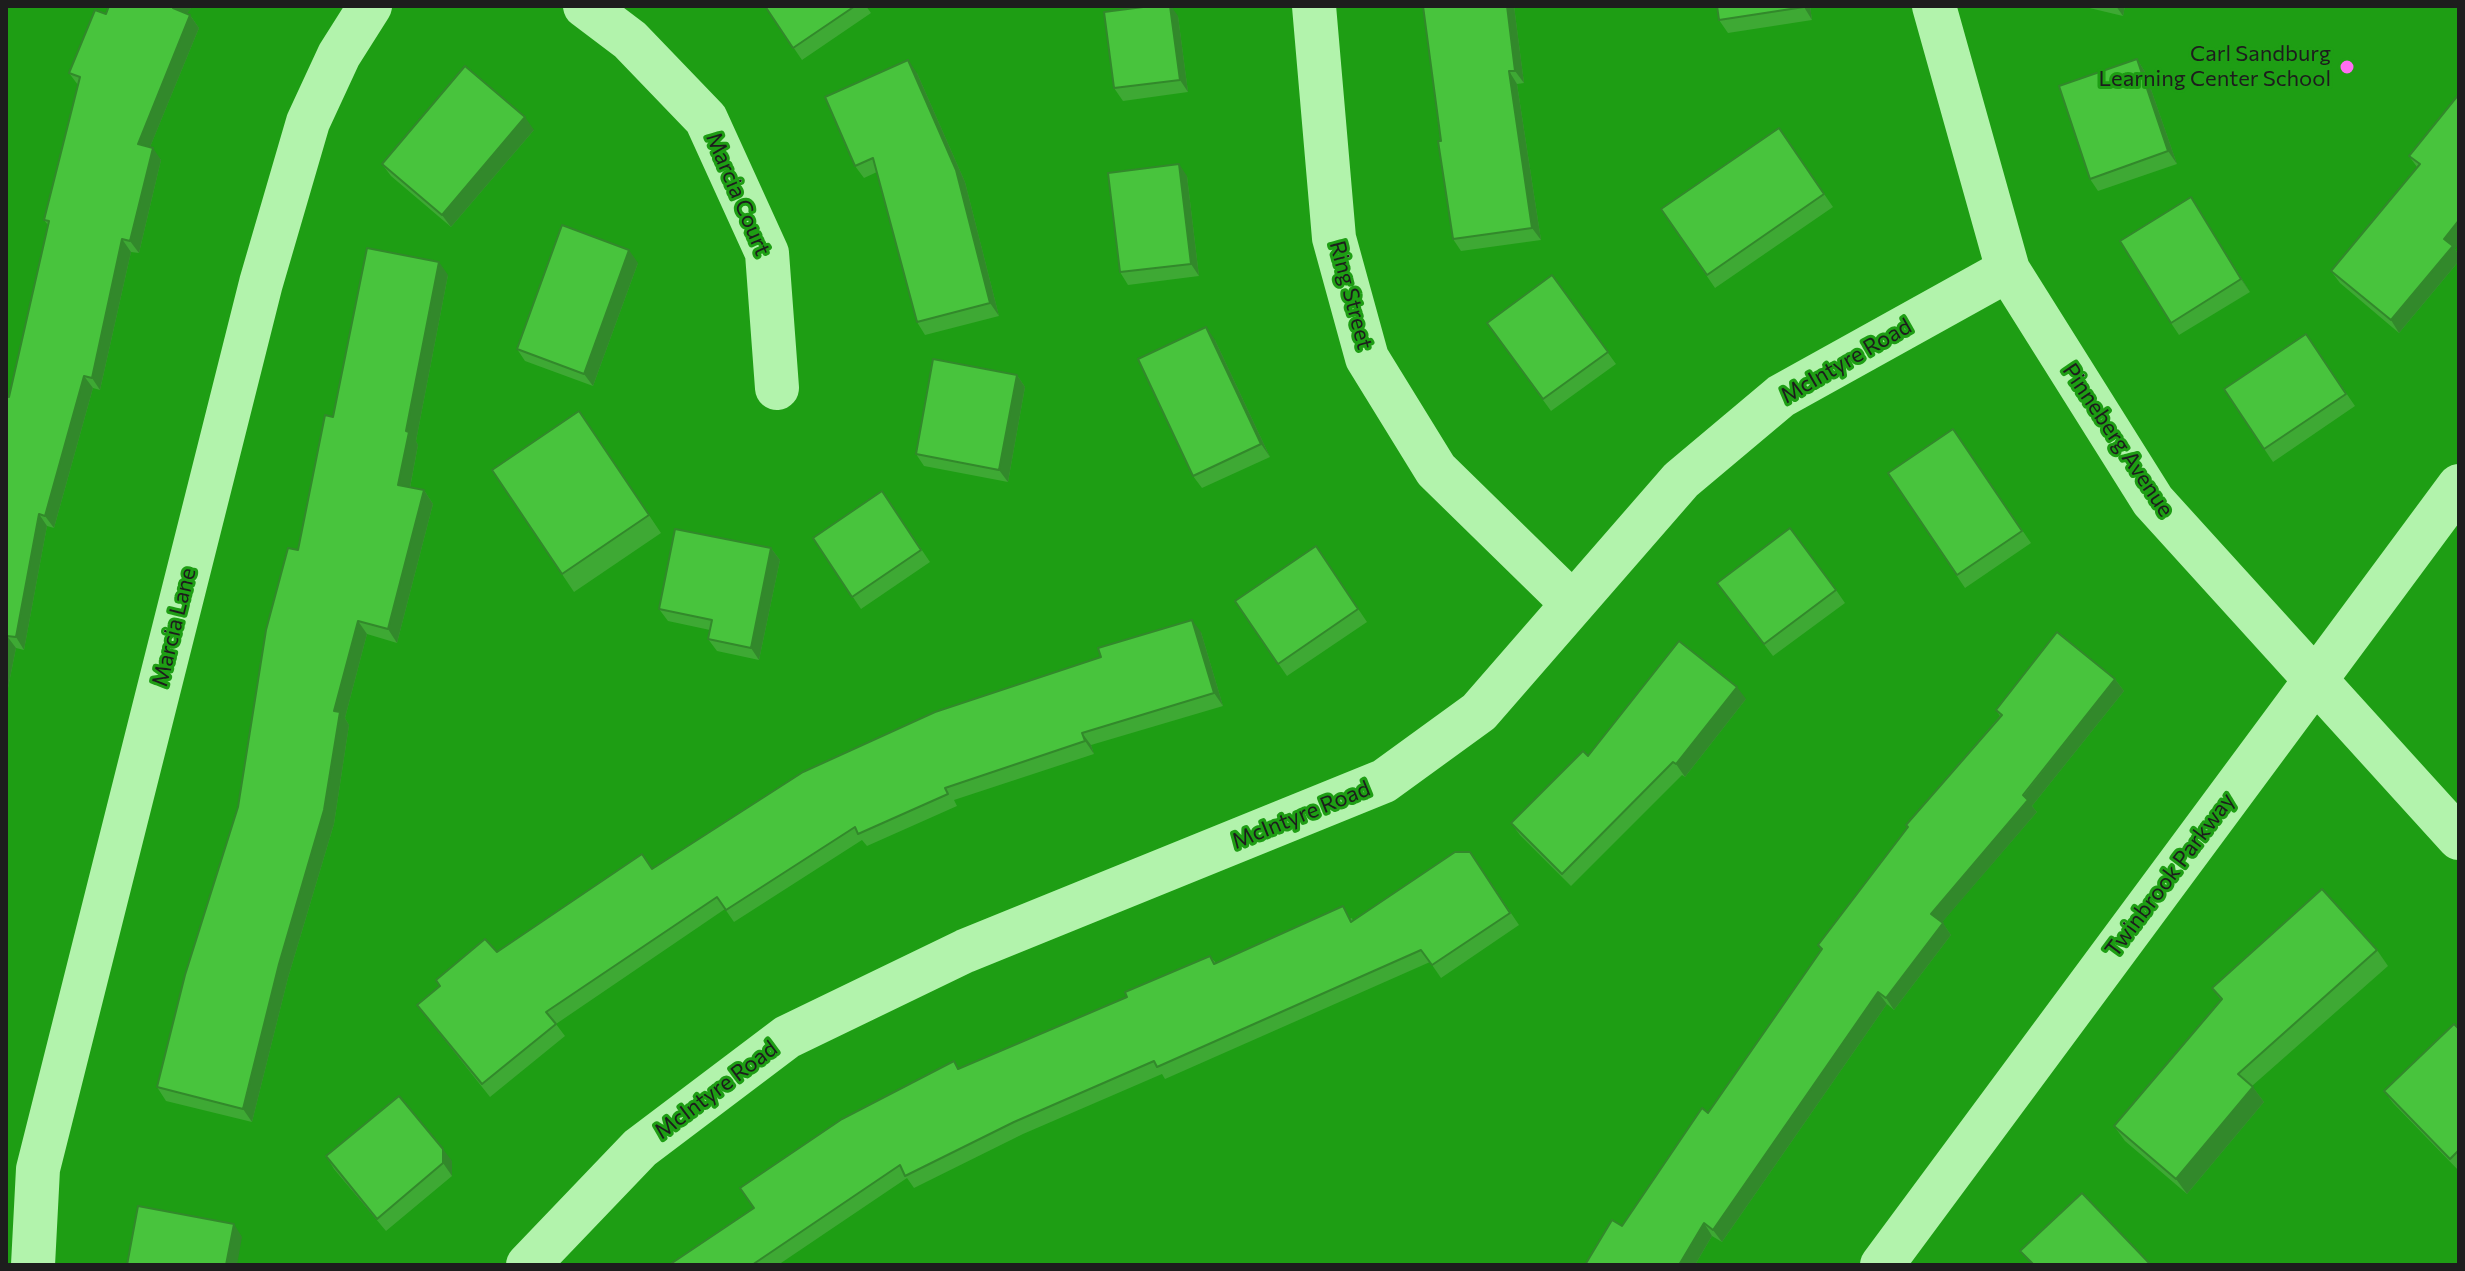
<!DOCTYPE html>
<html>
<head>
<meta charset="utf-8">
<style>
	body { margin:0 }
	#map { position:relative; width:2465px; height:1271px; overflow:hidden; background:#1e9e14; font-family:Commissioner,sans-serif }
	canvas { display:block }
	.frame { position:absolute; inset:0; border:8px solid #1d1d1d; pointer-events:none }
</style>
</head>
<body>
<div id="map">
<canvas width="2465" height="1271"></canvas>
<div class="frame"></div>
</div>
<script>
const ctx = document.querySelector('canvas').getContext('2d');
ctx.lineJoin = 'round';
function stroke(path, color, width, dash) { ctx.strokeStyle = color; ctx.lineWidth = width; ctx.lineCap = dash ? 'butt' : 'round'; ctx.setLineDash(dash || []); ctx.stroke(path); }
function fillPath(path, color) { ctx.fillStyle = color; ctx.fill(path, 'evenodd'); }
function label(font, color, halo, rows, align = 'center') {
  ctx.font = font + ' Commissioner,sans-serif'; ctx.lineWidth = 6; ctx.setLineDash([]); ctx.textBaseline = 'middle'; ctx.strokeStyle = halo; ctx.fillStyle = color; for (const [text, x, y, turn = 0] of rows) {
    ctx.save(); ctx.translate(x, y); ctx.rotate((+turn || 0) * Math.PI / 180); ctx.textAlign = isNaN(turn) ? turn : align; if (halo) ctx.strokeText(text, 0, 0); ctx.fillText(text, 0, 0); ctx.restore();
  }
}
stroke(new Path2D(`
	M585,6L630,40L706,119L767,253L777,388
	M1314,6L1334,238L1367,358L1436,470L1573,604
	M1934,6L2008,270L2153,501L2459,838
	M33,1265L38,1169L261,283L308,122L339,55L370,6
	M528,1265L640,1148L787,1037L965,951L1384,781L1479,712L1681,480L1781,396L2008,270
	M1882,1265L2459,486`), '#b2f3ac', 44);
fillPath(new Path2D(`
	M109,6H193L186,14L190,15L199,28L150,147L161,160L139,253L131,252L100,390L93,388L54,528L47,526L24,650L16,648L6,698L9,397L48,225L44,220L78,85L69,73L106,14Z
	M765,6H866L871,13L802,60Z
	M1423,6H1514L1524,83L1517,84L1541,240L1461,251L1453,239Z
	M1717,6H1810L1812,20L1728,33L1719,20Z
	M2081,6H2125L2123,16Z
	M1178,16L1188,92L1123,101L1114,88Z
	M2137,59L2145,72L2177,164L2098,191L2090,179Z
	M917,73L965,182L999,316L925,335L917,322L877,172L864,178L855,166Z
	M2459,94L2455,249L2459,255V261L2399,333L2340,283L2331,271L2417,167L2409,156Z
	M1779,128L1833,207L1715,288L1661,209Z
	M534,130L451,227L391,176L382,164Z
	M1187,176L1199,276L1128,285L1120,272Z
	M2191,197L2250,292L2179,335L2171,323Z
	M638,263L593,386L525,361L517,349Z
	M448,275L416,441L418,445L410,488L424,490L433,504L397,643L367,634L345,718L349,725L334,824L288,978L252,1122L166,1101L157,1087L238,807L298,550L333,417Z
	M1552,275L1616,364L1551,411L1487,323Z
	M2306,334L2355,406L2273,462L2224,389Z
	M1215,340L1270,457L1202,488L1193,476Z
	M1017,375L1025,387L1008,482L924,466L916,454Z
	M579,411L661,533L574,592L492,470Z
	M1953,429L2031,543L1965,588L1888,473Z
	M882,491L930,562L861,609L813,538Z
	M1316,546L1367,622L1287,676L1235,601Z
	M771,548L780,560L759,660L717,651L708,639L710,630L668,621L659,609Z
	M1717,583L1836,590L1845,603L1773,656Z
	M1201,632L1223,706L1091,745L1094,754L954,800L957,806L867,846L862,840L734,922L725,909L556,1024L565,1036L490,1097L417,1005L440,987L436,980L497,952L652,869Z
	M2115,679L2124,691L2032,806L2037,812L1942,922L1951,935L1894,1010L1887,1004L1722,1242L1712,1236L1695,1265H1585L1622,1226L1708,1113L1821,950L1818,945L1907,828L1906,825L2000,716L1996,710Z
	M1746,699L1685,777L1682,775L1571,886L1520,835L1511,823L1588,756Z
	M1470,852L1519,925L1441,978L1430,962L1165,1079L1162,1074L1023,1134L914,1188L907,1178L778,1265H669L959,1069L1127,997L1210,956L1216,963L1352,918L1353,921Z
	M2377,950L2388,966L2252,1086L2264,1102L2187,1194L2125,1141L2114,1126L2221,1000L2212,988Z
	M2459,1029V1171L2393,1103L2384,1091Z
	M326,1156L452,1161V1176L386,1231L334,1169Z`), '#3ea934');
fillPath(new Path2D(`
	M174,6H193L181,21L173,8Z
	M1170,6H1171L1178,16L1188,92L1180,80Z
	M1507,6H1514L1524,83L1515,71Z
	M1804,6H1810L1812,20L1804,7Z
	M2116,6H2125L2123,16Z
	M190,15L199,28L146,157L138,144Z
	M2137,59L2145,72L2177,164L2168,151Z
	M908,60L917,73L965,182L999,316L990,303Z
	M1509,71L1517,84L1541,240L1532,228Z
	M525,117L534,130L451,227L442,215Z
	M153,148L161,160L139,253L130,241Z
	M1179,164L1187,176L1199,276L1191,264Z
	M2191,197L2199,210L2250,292L2241,279Z
	M2459,220V243L2455,249L2459,255V261L2399,333L2391,320L2444,239Z
	M122,239L131,252L100,390L92,378Z
	M629,250L638,263L593,386L584,374Z
	M439,262L448,275L416,441L418,445L408,498L398,485L406,431Z
	M1206,327L1215,340L1270,457L1261,444Z
	M1017,375L1025,387L1008,482L999,470Z
	M84,376L93,388L54,528L45,516Z
	M424,490L433,504L397,643L388,629Z
	M39,514L47,526L24,650L16,637Z
	M771,548L780,560L759,660L751,648Z
	M1192,620L1201,632L1223,706L1214,693Z
	M358,621L367,634L345,718L349,725L334,824L288,978L252,1122L243,1109L334,711Z
	M7,636L16,648L6,698V642Z
	M2115,679L2124,691L2032,806L2037,812L1939,926L1931,914Z
	M1737,687L1746,699L1685,777L1676,764Z
	M1082,733L1091,745L1094,754L1085,741Z
	M1943,923L1951,935L1894,1010L1886,998Z
	M1878,992L1887,1004L1722,1242L1713,1230Z
	M2253,1087L2264,1102L2187,1194L2176,1179Z
	M443,1149L452,1161V1176L443,1163Z
	M1704,1223L1712,1236L1695,1265H1679Z
	M234,1224L242,1237L237,1265H226Z`), '#32892b');
const building = new Path2D(`
	M109,6H174L173,8L190,15L138,144L153,148L130,241L122,239L92,378L84,376L45,516L39,514L16,637L7,636L6,642V396L9,397L49,221L44,220L80,77L69,73L95,10L106,14Z
	M765,6H855L793,48Z
	M1151,6H1170L1180,80L1114,88L1104,12Z
	M1423,6H1507L1515,71H1509L1532,228L1453,239L1438,141H1441Z
	M1717,6H1804V7L1719,20Z
	M2137,59L2168,151L2090,179L2059,86Z
	M908,60L956,170L990,303L917,322L873,158L855,166L825,97Z
	M465,66L525,117L442,215L382,164Z
	M2459,94V220L2444,239L2453,246L2391,320L2331,271L2420,164L2409,156Z
	M1779,128L1824,194L1707,275L1661,209Z
	M1179,164L1191,264L1120,272L1108,173Z
	M2191,197L2241,279L2171,323L2120,241Z
	M562,225L629,250L584,374L517,349Z
	M367,248L439,262L406,431L409,432L398,485L424,490L388,629L358,621L334,711L340,712L324,810L279,964L243,1109L157,1087L185,975L238,807L266,630L288,548L298,550L325,415L333,417Z
	M1552,275L1608,352L1543,399L1487,323Z
	M1206,327L1261,444L1193,476L1138,359Z
	M2306,334L2346,394L2264,449L2224,389Z
	M933,359L1017,375L999,470L916,454Z
	M579,411L649,515L562,574L492,470Z
	M1953,429L2022,531L1957,575L1888,473Z
	M882,491L921,550L852,597L813,538Z
	M1790,528L1836,590L1764,644L1717,583Z
	M675,529L771,548L751,648L708,639L712,620L659,609Z
	M1316,546L1358,609L1278,664L1235,601Z
	M1192,620L1214,693L1082,733L1085,741L945,788L948,794L858,834L855,827L726,910L717,897L546,1012L556,1024L482,1084L417,1005L440,986L436,980L485,939L497,952L642,854L652,869L803,772L935,712L1101,657L1098,648Z
	M2057,632L2115,679L2023,795L2028,800L1931,914L1943,923L1886,998L1878,992L1713,1230L1704,1223L1679,1265H1585L1612,1220L1622,1226L1702,1108L1708,1113L1822,949L1818,945L1908,827L1906,825L2002,715L1996,710Z
	M1679,641L1737,687L1676,764L1673,762L1562,874L1511,823L1583,751L1588,756Z
	M1455,852H1470L1510,913L1432,965L1421,950L1157,1067L1154,1061L1014,1122L905,1176L900,1165L752,1265H669L754,1208L740,1188L842,1119L954,1061L958,1069L1127,997L1125,992L1210,956L1214,964L1343,906L1351,922Z
	M2322,889L2377,950L2238,1074L2253,1087L2176,1179L2114,1126L2222,999L2212,988Z
	M2454,1024L2459,1029V1150L2450,1159L2384,1091Z
	M399,1096L443,1149V1163L377,1219L326,1156Z
	M2082,1193L2151,1265H2034L2020,1251Z
	M138,1206L234,1224L226,1265H127Z`);
fillPath(building, '#48c43d');
stroke(building, '#32892b', 2);
for (const [x, y, r, color] of [
	[2347,67,8,"#ff6ef3"]
]) { const dot = new Path2D(); dot.arc(x, y, r, 0, 2 * Math.PI); ctx.fillStyle = color; ctx.fill(dot); stroke(dot, '#1e9e14', 3); }
label('22px', '#1d1d1d', '#1e9e14', [
	["Carl Sandburg",2331,54],
	["Learning Center School",2331,79]
], 'right');
label('22px', '#1d1d1d', '#1e9e14', [
	["Marcia Court",738,194,67],
	["Ring Street",1351,295,75],
	["McIntyre Road",1846,361,-30],
	["Pinneberg Avenue",2118,440,56],
	["Marcia Lane",174,627,-76],
	["McIntyre Road",1301,815,-22],
	["Twinbrook Parkway",2170,875,-53],
	["McIntyre Road",716,1090,-37]
]);
</script>
</body>
</html>
